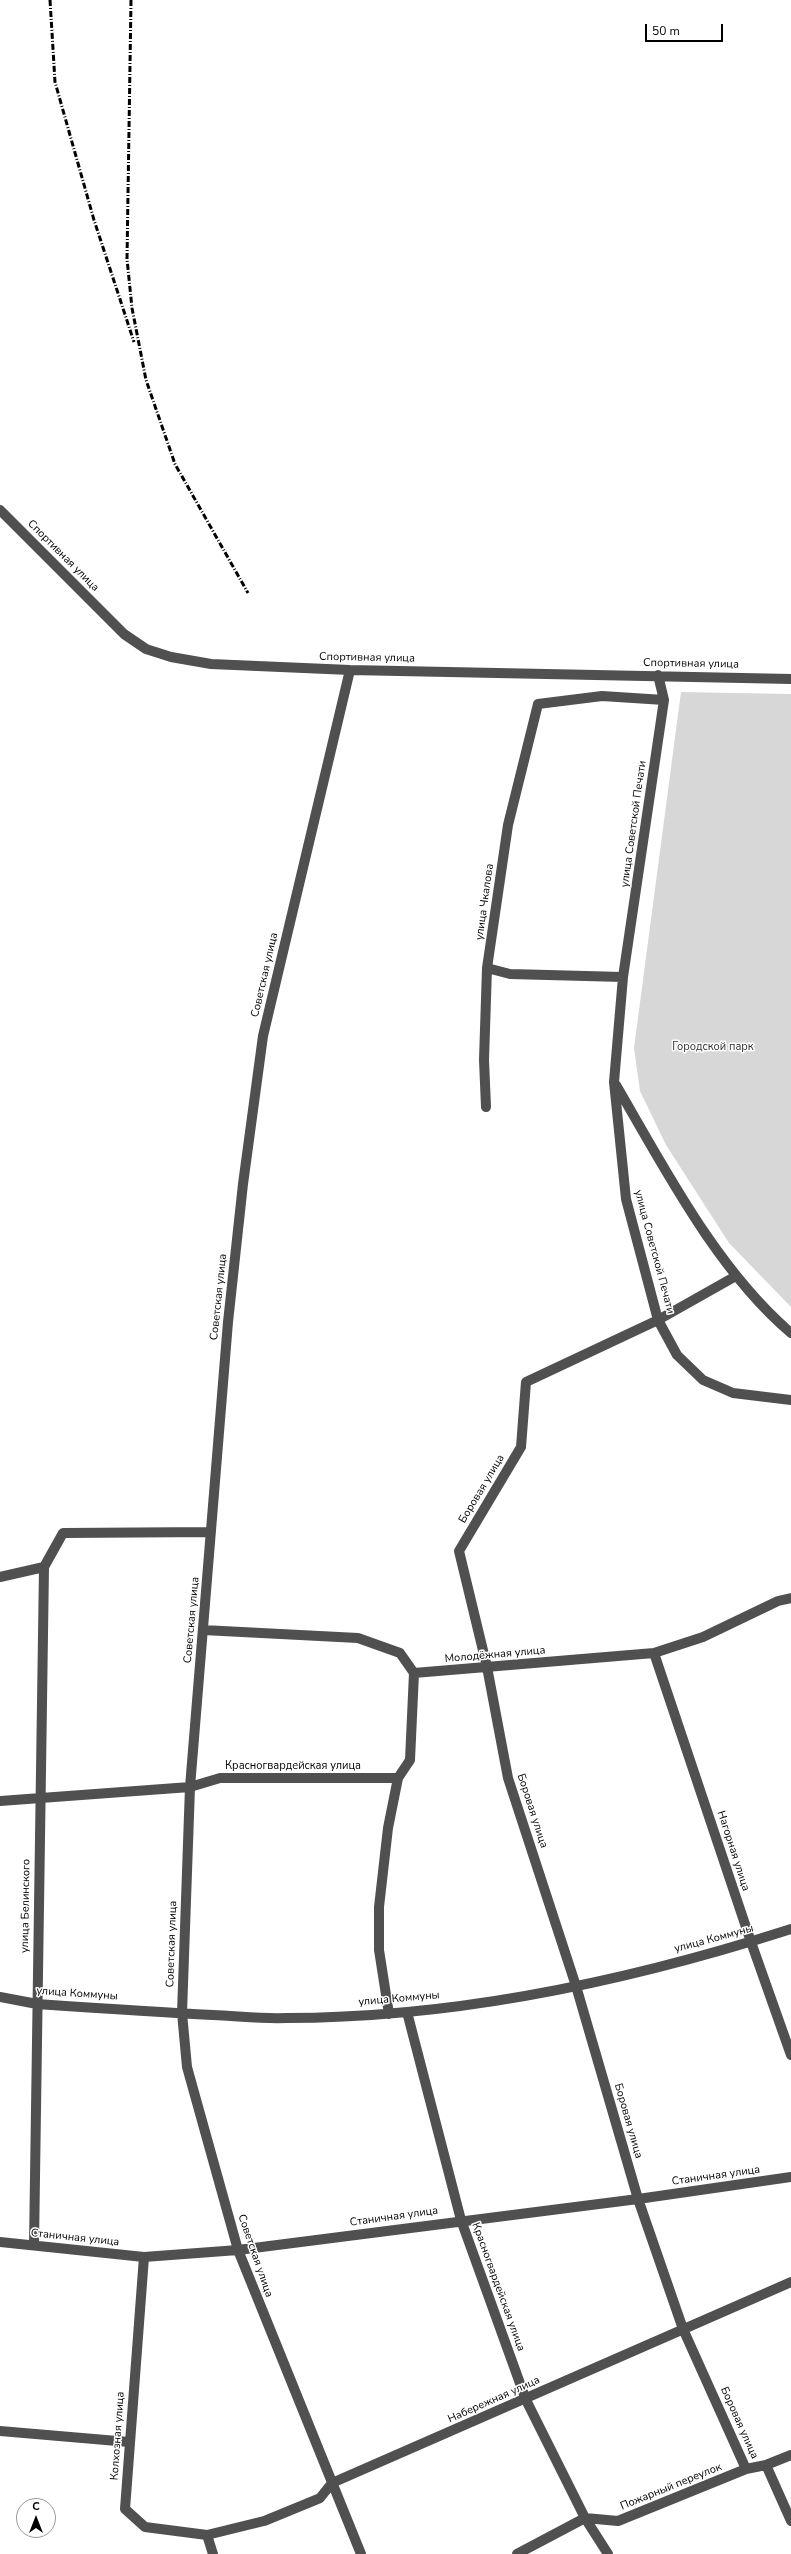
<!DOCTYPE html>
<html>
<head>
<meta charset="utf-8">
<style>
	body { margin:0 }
	#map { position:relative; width:791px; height:2554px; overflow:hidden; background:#fff; font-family:"Nunito Sans",sans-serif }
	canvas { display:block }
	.north { position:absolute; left:16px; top:2498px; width:40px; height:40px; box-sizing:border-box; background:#fff; border:1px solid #999; border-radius:50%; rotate:0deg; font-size:11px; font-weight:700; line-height:16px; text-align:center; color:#000 }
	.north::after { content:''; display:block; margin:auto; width:14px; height:18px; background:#000; clip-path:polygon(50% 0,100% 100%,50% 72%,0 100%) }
	.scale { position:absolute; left:645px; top:24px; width:78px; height:18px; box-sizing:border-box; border:2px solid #000; border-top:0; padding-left:5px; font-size:12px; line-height:14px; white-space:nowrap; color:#000; -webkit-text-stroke:3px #fff; paint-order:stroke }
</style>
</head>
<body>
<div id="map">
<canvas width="791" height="2554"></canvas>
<div class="north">С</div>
<div class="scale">50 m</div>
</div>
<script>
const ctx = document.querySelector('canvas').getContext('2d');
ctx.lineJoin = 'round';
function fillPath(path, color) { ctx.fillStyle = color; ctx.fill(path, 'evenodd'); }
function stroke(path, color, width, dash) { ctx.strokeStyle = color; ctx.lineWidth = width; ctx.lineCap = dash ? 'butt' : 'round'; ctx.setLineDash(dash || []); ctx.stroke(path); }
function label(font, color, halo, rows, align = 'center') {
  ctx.font = font + ' "Nunito Sans",sans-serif'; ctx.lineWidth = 3; ctx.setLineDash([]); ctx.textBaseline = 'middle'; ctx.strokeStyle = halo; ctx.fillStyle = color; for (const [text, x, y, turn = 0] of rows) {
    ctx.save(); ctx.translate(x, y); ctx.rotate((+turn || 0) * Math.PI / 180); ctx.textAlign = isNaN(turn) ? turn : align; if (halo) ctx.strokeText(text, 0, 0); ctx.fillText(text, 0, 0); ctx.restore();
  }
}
fillPath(new Path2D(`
	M681,692L791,694V1307L729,1243L666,1145L640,1091L634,1048Z`), '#d7d7d7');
stroke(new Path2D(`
	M0,510L124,634L146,649L171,657L211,664L350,670L791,679
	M350,670L263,1036L243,1184L228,1322L190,1787L182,2013L187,2067L238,2250L361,2554
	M658,675L664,700L623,977L614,1082L626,1199L658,1320L677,1355L703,1380L733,1393L791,1400
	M487,968L510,974L623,977
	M616,1085C665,1169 717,1270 791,1333
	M486,1107L484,1060L487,968L508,825L538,704L602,696L664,700
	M736,1276L658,1320L526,1382L521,1447L459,1551L487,1667L508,1778L576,1986L638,2199L683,2329L746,2469
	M0,1577L44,1567L63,1533L211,1532
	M203,1630L358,1638L400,1653L414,1673
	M654,1653L751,1942L791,2055
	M414,1673L654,1653L703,1637L778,1601L791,1598
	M0,1801L190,1787L220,1778H398
	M0,1997L37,2004C96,2008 155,2012 213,2015C238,2016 262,2019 286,2018C457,2018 629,1981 791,1929
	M407,2012L461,2220L526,2400L585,2518L608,2554
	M389,2014L379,1950V1907L388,1828L398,1778L410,1760L414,1673
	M0,2242L144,2257L238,2250L638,2199L791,2177
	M34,2245L44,1567
	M144,2257L125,2509L145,2527L207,2535L213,2554
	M0,2431L129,2442
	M766,2465L791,2521
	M207,2535L264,2521L320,2498L332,2483L791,2282
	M517,2554L585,2518L618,2521L746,2469L766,2465L791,2455`), '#505050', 10);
stroke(new Path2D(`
	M50,0L55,82L94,220L134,342
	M131,0L127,259L132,308L146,380L175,464L248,593`), '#000', 3, [6, 2, 1, 2]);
label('11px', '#000', '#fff', [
	["Спортивная улица",63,556,45],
	["Спортивная улица",367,658,1],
	["Спортивная улица",691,664,1],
	["улица Советской Печати",634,824,-82],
	["улица Чкалова",485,902,-82],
	["Советская улица",265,975,-77],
	["улица Советской Печати",654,1252,75],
	["Советская улица",219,1297,-84],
	["Боровая улица",482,1489,-59],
	["Советская улица",192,1620,-85],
	["Молодёжная улица",495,1655,-5],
	["Красногвардейская улица",293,1766],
	["Боровая улица",532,1811,72],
	["Нагорная улица",733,1851,72],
	["улица Белинского",26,1906,-89],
	["улица Коммуны",714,1939,-15],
	["Советская улица",172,1944,-88],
	["улица Коммуны",77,1994,4],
	["улица Коммуны",399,1999,-5],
	["Боровая улица",628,2121,74],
	["Станичная улица",716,2176,-8],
	["Станичная улица",394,2217,-8],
	["Станичная улица",75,2238,6],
	["Советская улица",255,2256,71],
	["Красногвардейская улица",498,2287,70],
	["Набережная улица",494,2400,-24],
	["Боровая улица",739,2423,66],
	["Колхозная улица",118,2436,-86],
	["Пожарный переулок",671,2487,-22]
]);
label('11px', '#2e2e2e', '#fff', [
	["Городской парк",713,1047]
]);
</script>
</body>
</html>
